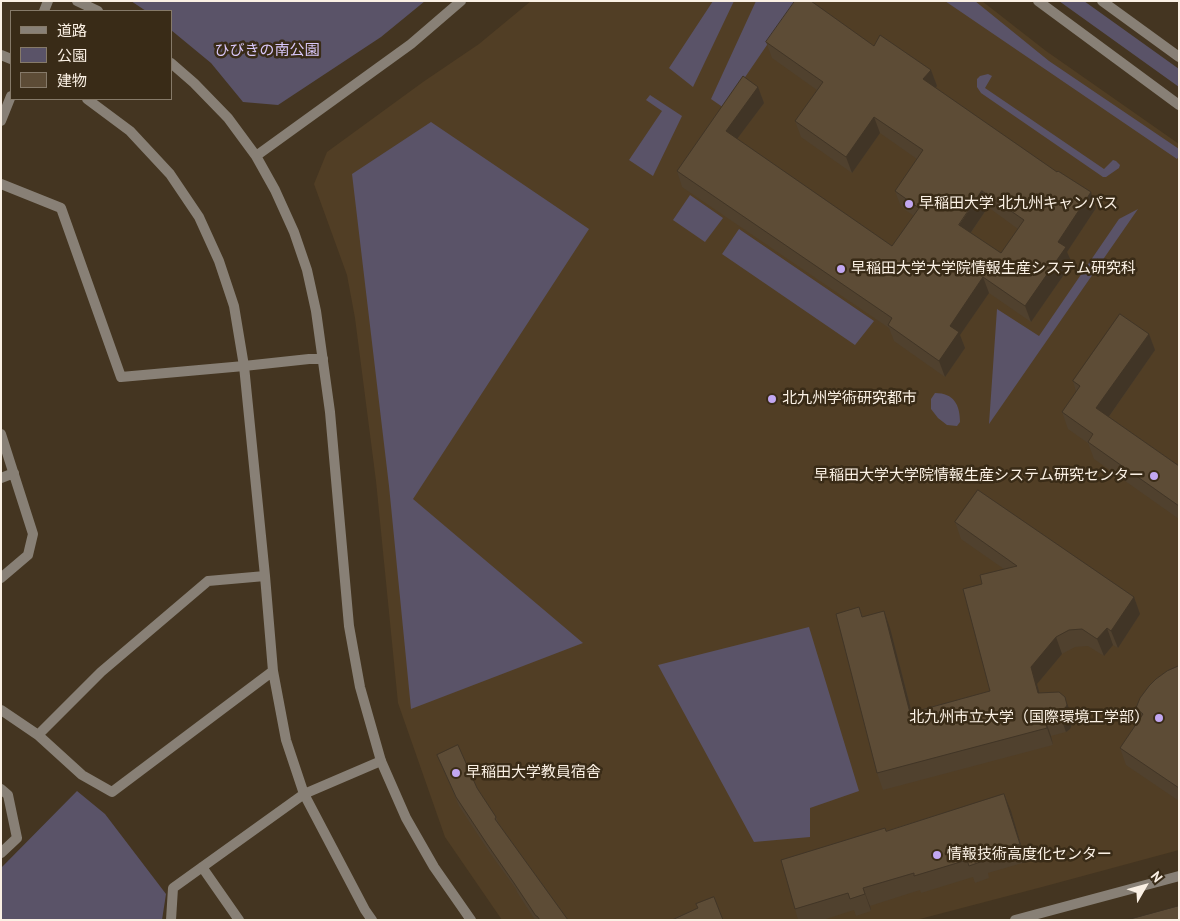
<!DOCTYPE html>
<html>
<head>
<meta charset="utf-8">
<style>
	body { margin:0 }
	#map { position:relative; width:1180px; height:921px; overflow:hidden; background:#443521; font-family:"PT Sans","Noto Sans JP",sans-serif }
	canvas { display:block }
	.frame { position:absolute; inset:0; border:2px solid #faf0e4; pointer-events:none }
	.legend { position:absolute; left:10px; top:10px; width:162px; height:90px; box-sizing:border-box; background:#392b17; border:1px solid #867a69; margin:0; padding:6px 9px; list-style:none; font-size:15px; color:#faf0e4 }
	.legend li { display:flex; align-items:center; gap:10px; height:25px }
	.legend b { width:25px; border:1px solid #867a69 }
	.north { position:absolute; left:1120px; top:861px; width:50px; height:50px; -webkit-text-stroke:4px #392b17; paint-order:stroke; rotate:52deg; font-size:14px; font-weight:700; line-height:20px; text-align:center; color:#faf0e4 }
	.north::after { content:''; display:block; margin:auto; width:18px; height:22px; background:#faf0e4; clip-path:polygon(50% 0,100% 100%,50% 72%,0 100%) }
</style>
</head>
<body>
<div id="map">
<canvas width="1180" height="921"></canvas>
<div class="frame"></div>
<ul class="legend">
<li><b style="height:6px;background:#888076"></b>道路</li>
<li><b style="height:14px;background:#5a5368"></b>公園</li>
<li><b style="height:14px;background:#5d4c36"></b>建物</li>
</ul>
<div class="north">N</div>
</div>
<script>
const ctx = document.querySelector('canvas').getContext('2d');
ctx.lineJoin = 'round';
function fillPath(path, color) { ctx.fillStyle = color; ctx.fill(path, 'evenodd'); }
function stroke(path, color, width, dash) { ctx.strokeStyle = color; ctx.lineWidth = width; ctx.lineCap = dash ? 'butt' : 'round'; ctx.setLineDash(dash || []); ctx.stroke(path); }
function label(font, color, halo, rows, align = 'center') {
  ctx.font = font + ' "PT Sans","Noto Sans JP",sans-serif'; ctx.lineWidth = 5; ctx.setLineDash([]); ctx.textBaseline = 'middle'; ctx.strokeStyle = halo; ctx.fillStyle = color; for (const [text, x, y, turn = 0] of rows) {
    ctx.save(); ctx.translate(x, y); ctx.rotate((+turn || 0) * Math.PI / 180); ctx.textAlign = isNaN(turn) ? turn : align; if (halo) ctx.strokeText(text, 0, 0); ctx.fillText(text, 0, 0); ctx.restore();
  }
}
fillPath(new Path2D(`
	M531,1H982L1046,51L1179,144V850L1042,887L916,920H502L445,837L398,703L376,481L355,318L347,275L314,184L327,152L423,82L479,44Z`), '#513e25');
fillPath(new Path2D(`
	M131,1H425L381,37L278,105L243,102L211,63L171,30V11H146Z
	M713,1H734L693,87L669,68Z
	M756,1H797L724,108L711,99Z
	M945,1H975L1049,61L1179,149V156L1177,159Z
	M1059,1H1084L1179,69V87Z
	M988,74L992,76L985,88L1104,169L1113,160L1116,161L1120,165L1119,168L1106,177H1103L981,93L977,87V79L980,76Z
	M650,95L682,116L653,176L629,160L662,111L646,100Z
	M431,122L589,229L413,499L583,643L411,709L389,486L352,174Z
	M690,195L723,218L705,242L673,220Z
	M1138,209L989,424L997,309L1039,336L1119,219Z
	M739,229L874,321L855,345L722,254Z
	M935,393C954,393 960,405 960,422L957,426L947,425L938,418L931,409V399Z
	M809,627L859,791L810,808V837L754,842L658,665Z
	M77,791L105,814L166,894L162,920H1V868Z`), '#5a5368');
stroke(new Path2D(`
	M44,11L48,1
	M1,55L11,59
	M87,99L130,131L170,174L199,217L219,261L234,306L244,366L265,576L273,671L286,740L304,794L365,910L372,920
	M1,121L11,96
	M1,184L61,208L121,377L244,366L309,359H323
	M1,434L33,534L28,555L1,578
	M1,478L14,473
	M1,710L38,735L82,775L112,792L273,671
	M38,735L101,672L208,581L265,576
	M1,789L8,795L17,838L1,853
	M202,867L239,920
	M171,920L173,888L304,794L381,761`), '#888076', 10);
stroke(new Path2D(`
	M77,1L98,11
	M1038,1L1179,105
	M1102,1L1179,57
	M171,63L194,83L228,118L256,156L275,190L294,232L307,270L316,311L330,412L349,626L360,687L381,761L406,818L434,867L471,920
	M256,156L411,44L461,1
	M1015,920L1179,876`), '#888076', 10);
fillPath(new Path2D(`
	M766,42L874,46L931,70L937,86L935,88L1096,208L1067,252L1072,263L1031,322L989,293L960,335L965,348L945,377L894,341L889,328L682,187L677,171L758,87L764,103L737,139L892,246L914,216L901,207L895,191L917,159L880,133L852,173L801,137L795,121L817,90L772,58ZM988,207L1018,229L1001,253L971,233Z
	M1149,334L1155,350L1109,417L1179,466V519L1094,459L1088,443L1068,429L1062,412L1076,392L1073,381Z
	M955,522L1134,597L1140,614L1118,648L1113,645L1104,656L1088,646L1075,647L1062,654L1037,684L1040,693L1073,718V722L1070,729L1066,732L1051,736L1053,745L883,790L877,773L859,607L863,617L890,628L912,712L990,691L982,584L1004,569L961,539Z
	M1179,666V801L1126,765L1120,748L1140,719L1136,708Z
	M437,755L477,788L496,817L499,824L568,920H535L517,892L516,889L490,853L459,806Z
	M1011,811L1026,862L988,873L989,878L975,883L973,877L921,893L920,890L870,906L871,911L856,916L854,910L823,920H798L795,909L886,831Z`), '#50412e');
fillPath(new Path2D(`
	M931,70L937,86L929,95L923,79Z
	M758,87L764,103L731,147L726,131Z
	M874,117L880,133L852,173L846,157Z
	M982,191L988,207L965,241L959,225Z
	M1091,192L1096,208L1067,252L1072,263L1031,322L1025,306L1058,242Z
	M983,277L989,293L960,335L965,348L945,377L939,361L950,326Z
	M1149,334L1155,350L1103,425L1096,408Z
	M1134,597L1140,614L1118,648L1111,631Z
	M884,611L890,628L916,729L910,713Z
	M1107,628L1113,645L1104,656L1097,639Z
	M1056,637L1062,654L1037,684L1044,709L1038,693L1031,667Z
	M1066,701L1073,718V722L1070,729L1066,732L1060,715Z
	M1045,719L1051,736L1053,745L1047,728Z
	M1004,794L1011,811L1026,862L1020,844Z
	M863,888L870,906L871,911L865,894Z`), '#413526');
const building = new Path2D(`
	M795,1H811L874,46L880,35L931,70L923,79L1057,172L1058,171L1091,192L1058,242L1066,247L1025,306L983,277L950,326L959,332L939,361L888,325L892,318L677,171L743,76L758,87L726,131L892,246L919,208L895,191L923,150L874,117L846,157L795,121L823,82L766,42ZM982,191L1024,220L1001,253L959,225Z
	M1120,314L1149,334L1096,408L1179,466V506L1088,442L1093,434L1062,412L1080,386L1073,381Z
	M978,490L1134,597L1111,631L1107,628L1097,639L1082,629L1069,630L1056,637L1031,667L1038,693L1059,692L1065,697L1067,705L1063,712L1060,715L1045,719L1047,728L877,773L836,614L859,607L862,617L884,611L910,713L990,691L963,589L982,584L980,575L1017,566L955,522Z
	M1179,666V788L1120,748L1143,714L1136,708L1140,698L1149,686L1156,679L1167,671Z
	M458,745L477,788L496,817L495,819L568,920H540L537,916H536L514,883L487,844L456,797L437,755Z
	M1004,794L1020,844L982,856L983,861L969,866L967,860L914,876V873L863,888L865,894L850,899L848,893L795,909L781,860L885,828L886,831Z
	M714,897L723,920H672L698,908L696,904Z
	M1179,906V920H1127Z`);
fillPath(building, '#5d4c36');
stroke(building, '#413526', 1);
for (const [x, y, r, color] of [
	[909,204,5,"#c2a7f2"],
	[841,269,5,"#c2a7f2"],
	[772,399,5,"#c2a7f2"],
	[1154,476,5,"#c2a7f2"],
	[1159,718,5,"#c2a7f2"],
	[456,773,5,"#c2a7f2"],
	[937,855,5,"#c2a7f2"]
]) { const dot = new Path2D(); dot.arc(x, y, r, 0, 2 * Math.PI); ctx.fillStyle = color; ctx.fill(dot); stroke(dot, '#392b17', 2); }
label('15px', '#d9c8fa', '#392b17', [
	["ひびきの南公園",267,51]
]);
label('15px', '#faf0e4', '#392b17', [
	["早稲田大学 北九州キャンパス",919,204],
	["早稲田大学大学院情報生産システム研究科",851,269],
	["北九州学術研究都市",782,399],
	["早稲田大学大学院情報生産システム研究センター",1144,476,"right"],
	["北九州市立大学（国際環境工学部）",1149,718,"right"],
	["早稲田大学教員宿舎",466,773],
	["情報技術高度化センター",947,855]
], 'left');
</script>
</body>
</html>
